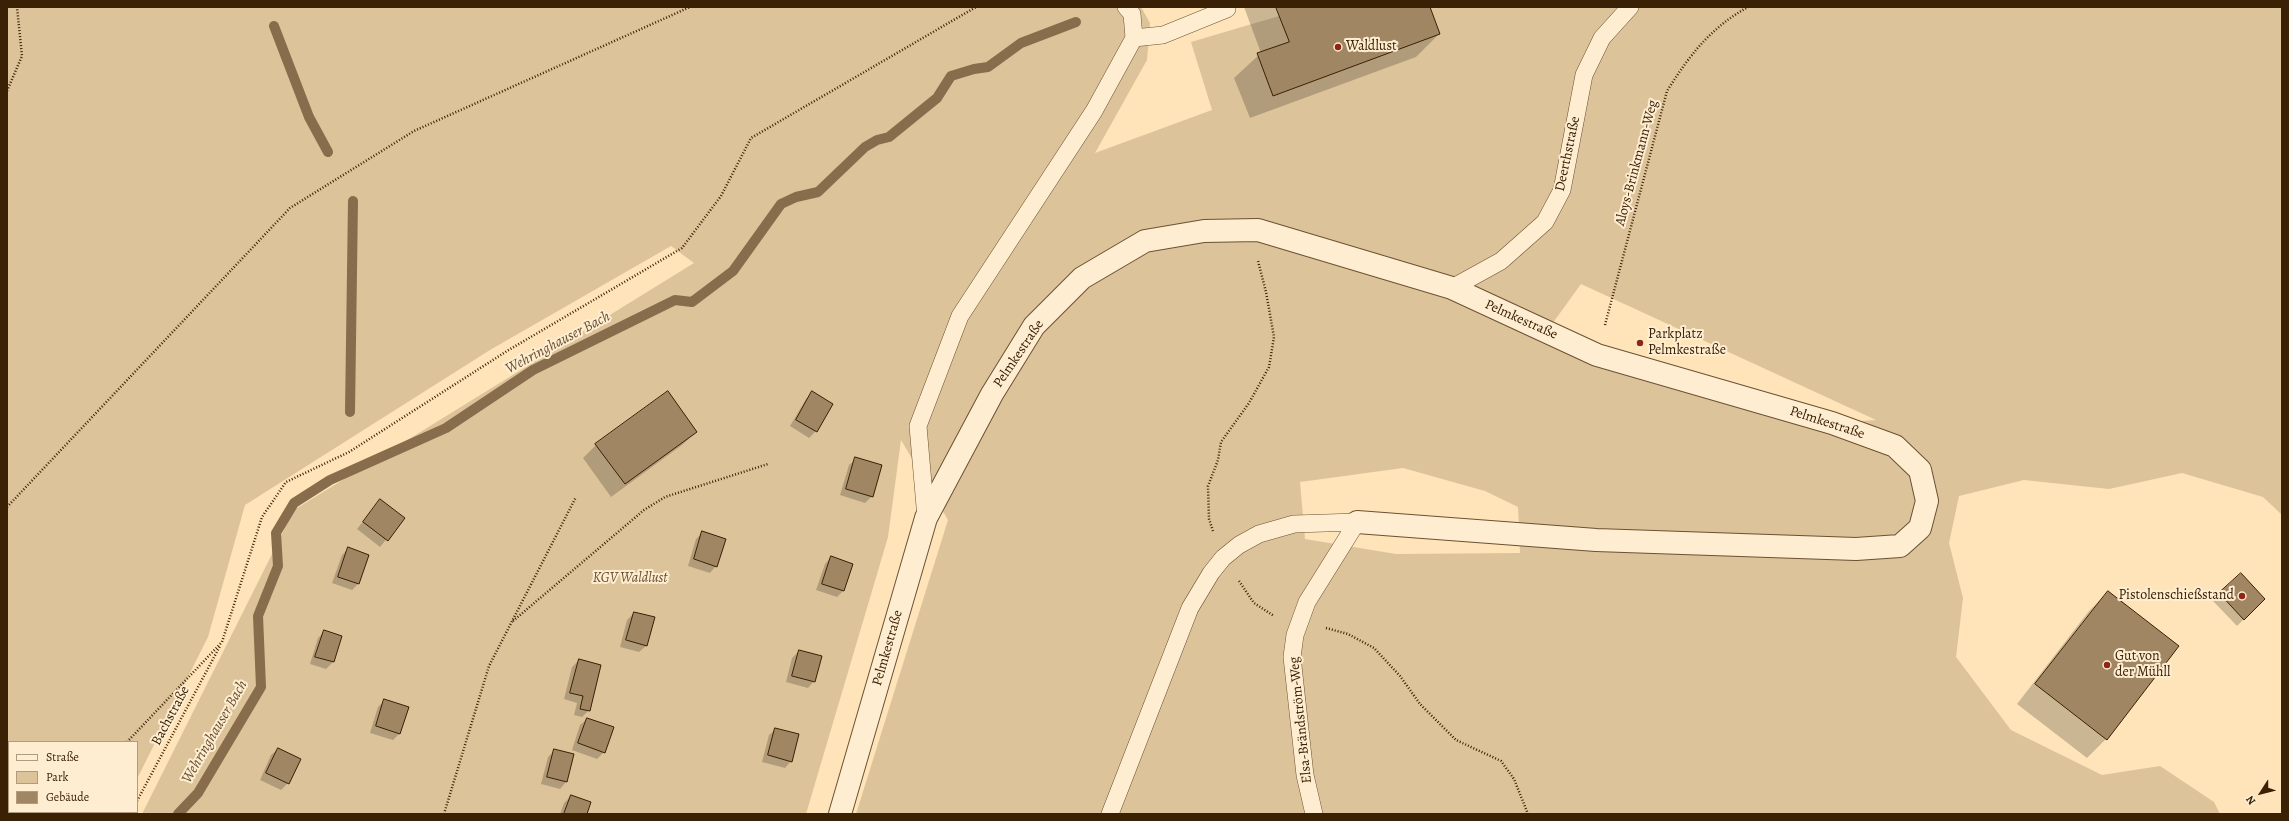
<!DOCTYPE html>
<html>
<head>
<meta charset="utf-8">
<style>
	body { margin:0 }
	#map { position:relative; width:2289px; height:821px; overflow:hidden; background:#fee4b8; font-family:Alegreya,serif }
	canvas { display:block }
	.frame { position:absolute; inset:0; border:8px solid #3a2005; pointer-events:none }
	.legend { position:absolute; left:8px; top:741px; width:130px; height:72px; box-sizing:border-box; background:#feedd1; border:1px solid #b09b7f; margin:0; padding:5px 7px; list-style:none; font-size:12px; color:#3a2005 }
	.legend li { display:flex; align-items:center; gap:8px; height:20px }
	.legend b { width:20px; border:1px solid #b09b7f }
	.north { position:absolute; left:2241px; top:773px; width:40px; height:40px; -webkit-text-stroke:3px #feedd1; paint-order:stroke; rotate:234deg; font-size:11px; font-weight:700; line-height:16px; text-align:center; color:#3a2005 }
	.north::after { content:''; display:block; margin:auto; width:14px; height:18px; background:#3a2005; clip-path:polygon(50% 0,100% 100%,50% 72%,0 100%) }
</style>
</head>
<body>
<div id="map">
<canvas width="2289" height="821"></canvas>
<div class="frame"></div>
<ul class="legend">
<li><b style="height:5px;background:#feedd1"></b>Straße</li>
<li><b style="height:11px;background:#ddc39a"></b>Park</li>
<li><b style="height:11px;background:#a08662"></b>Gebäude</li>
</ul>
<div class="north">N</div>
</div>
<script>
const ctx = document.querySelector('canvas').getContext('2d');
ctx.lineJoin = 'round';
function fillPath(path, color) { ctx.fillStyle = color; ctx.fill(path, 'evenodd'); }
function stroke(path, color, width, dash) { ctx.strokeStyle = color; ctx.lineWidth = width; ctx.lineCap = dash ? 'butt' : 'round'; ctx.setLineDash(dash || []); ctx.stroke(path); }
function label(font, color, halo, rows, align = 'center') {
  ctx.font = font + ' Alegreya,serif'; ctx.lineWidth = 4; ctx.setLineDash([]); ctx.textBaseline = 'middle'; ctx.strokeStyle = halo; ctx.fillStyle = color; for (const [text, x, y, turn = 0] of rows) {
    ctx.save(); ctx.translate(x, y); ctx.rotate((+turn || 0) * Math.PI / 180); ctx.textAlign = isNaN(turn) ? turn : align; if (halo) ctx.strokeText(text, 0, 0); ctx.fillText(text, 0, 0); ctx.restore();
  }
}
fillPath(new Path2D(`
	M7,7H1141L1150,23L1147,60L1095,153L1212,110L1191,42L1279,16L1276,7H2282V515L2263,497L2182,473L2109,489L2024,480L1959,496L1949,543L1963,598L1956,657L2011,730L2102,775L2160,766L2214,802L2220,814H856L948,520L901,440L888,537L806,814H142L294,510L694,263L671,246L490,350L245,505L208,637L137,779V742H9V812H118L116,814H7ZM1581,284L1876,420L1832,423L1547,331ZM1403,468L1485,491L1518,507L1520,553L1396,554L1305,539L1300,482Z`), '#ddc39a');
fillPath(new Path2D(`
	M1244,7H1429L1439,34L1416,57L1250,118L1234,78L1261,53Z
	M813,392L816,431L809,438L790,426L806,399Z
	M696,432L682,445L611,497L583,458L596,445Z
	M856,459L872,496L865,503L840,495L849,465Z
	M380,500L404,518L380,547L357,529Z
	M703,532L716,566L710,573L688,566L696,539Z
	M348,549L358,584L352,590L332,583L342,555Z
	M831,557L843,591L837,597L816,590L825,564Z
	M2241,574L2264,599L2237,626L2213,601Z
	M2108,592L2106,739L2087,758L2017,704L2089,611Z
	M634,613L653,618L646,646L639,652L620,647L627,620Z
	M325,631L341,637L333,662L326,669L310,664L318,638Z
	M799,651L814,681L808,688L786,682L792,658Z
	M579,660L589,710L582,717L574,715L577,703L564,699L572,667Z
	M385,700L408,708L399,734L393,740L370,733L378,707Z
	M587,719L604,752L597,759L572,750L580,725Z
	M776,729L791,761L785,768L762,762L769,735Z
	M278,749L288,783L281,790L260,780L271,755Z
	M554,751L573,755L566,782L560,789L541,784L548,757Z
	M571,796L586,814H560L564,803Z`), '#0003');
stroke(new Path2D(`
	M274,26L309,117L328,152
	M350,412L353,201
	M178,814L198,793L261,687L258,616L278,566L276,533L294,503L330,480L446,428L533,370L675,300L692,302L733,271L781,204L796,197L818,192L865,147L877,140L889,137L937,98L951,76L974,69L988,67L1021,43L1076,22`), '#876d4c', 10);
const building = new Path2D(`
	M1276,7H1430L1440,34L1273,96L1257,53L1289,42Z
	M668,391L697,432L625,484L595,444Z
	M812,391L833,404L817,432L796,420Z
	M855,457L882,465L873,497L846,489Z
	M380,499L405,518L388,541L363,522Z
	M702,531L726,539L717,567L694,559Z
	M348,547L369,555L359,584L338,577Z
	M831,556L853,564L844,591L822,584Z
	M2241,573L2265,599L2244,620L2219,593Z
	M2108,591L2179,646L2107,740L2035,684Z
	M634,612L655,617L647,646L626,640Z
	M324,630L342,636L334,662L315,657Z
	M799,650L822,656L815,682L792,676Z
	M579,659L601,665L590,711L580,709L583,696L570,693Z
	M384,699L409,707L400,734L376,726Z
	M587,718L614,727L605,753L578,743Z
	M775,728L799,734L792,762L768,755Z
	M278,748L301,759L289,784L266,773Z
	M554,749L574,754L567,782L547,777Z
	M571,795L591,802L587,814H564Z`);
fillPath(building, '#a08662');
stroke(building, '#3a2005', 1);
const lane = new Path2D(`
	M1134,38L1163,35L1227,9
	M1452,288L1501,261L1545,222L1562,190L1584,75L1602,38L1630,7
	M926,518L918,426L960,316L1094,111L1134,38L1132,14L1126,7
	M1110,814L1190,608L1211,573L1223,558L1239,545L1259,534L1294,524L1357,522
	M1314,814L1305,775L1292,657L1295,635L1307,602L1357,522`);
const street = new Path2D(`
	M840,814L926,518L992,394L1034,326L1082,278L1145,241L1204,231L1258,230L1452,288L1597,355L1832,423L1895,446L1920,470L1927,501L1920,528L1900,546L1856,549L1596,540L1357,522`);
stroke(lane, '#6b5132', 18);
stroke(street, '#6b5132', 24);
stroke(new Path2D(`
	M7,91L22,56L17,7
	M1605,325L1667,91C1689,56 1710,28 1748,7
	M7,507L290,208L414,131L690,7
	M1213,531L1209,519L1208,486L1218,460L1221,442L1249,403L1269,367L1274,337L1266,292L1258,261
	M1239,581L1254,603L1274,616
	M513,621L644,510L665,497L768,464
	M1326,628L1348,634L1374,648L1400,676L1420,704L1456,740L1501,761L1514,779L1528,814
	M127,742L222,642L262,517L286,482L349,452L507,351L682,248L721,196L751,138L976,7
	M137,801L220,646
	M59,814L61,812
	M130,814L131,812
	M444,814L489,666L576,497`), '#3a2005', 2.5, [1, 2]);
stroke(lane, '#feedd1', 17);
stroke(street, '#feedd1', 22);
for (const [x, y, r, color] of [
	[1338,47,4,"#8f2418"],
	[1640,343,4,"#8f2418"],
	[2242,596,4,"#8f2418"],
	[2107,665,4,"#8f2418"]
]) { const dot = new Path2D(); dot.arc(x, y, r, 0, 2 * Math.PI); ctx.fillStyle = color; ctx.fill(dot); stroke(dot, '#feedd1', 1.5); }
label('14px', '#3a2005', '#feedd1', [
	["Waldlust",1346,47],
	["Parkplatz",1648,335],
	["Pelmkestraße",1648,351],
	["Pistolenschießstand",2234,596,"right"],
	["Gut von",2115,657],
	["der Mühll",2115,673]
], 'left');
label('14px', '#3a2005', '#feedd1', [
	["Deerthstraße",1568,154,-78],
	["Aloys-Brinkmann-Weg",1637,163,-75],
	["Pelmkestraße",1521,320,24],
	["Pelmkestraße",1019,354,-56],
	["Pelmkestraße",1827,423,18],
	["Pelmkestraße",888,648,-74],
	["Bachstraße",171,716,-62],
	["Elsa-Brändström-Weg",1301,720,-96]
]);
label('italic 14px', '#63492a', '#feedd1', [
	["KGV Waldlust",630,579]
]);
label('italic 15px', '#674d2e', '#feedd1', [
	["Wehringhauser Bach",558,343,-28],
	["Wehringhauser Bach",215,732,-60]
]);
</script>
</body>
</html>
